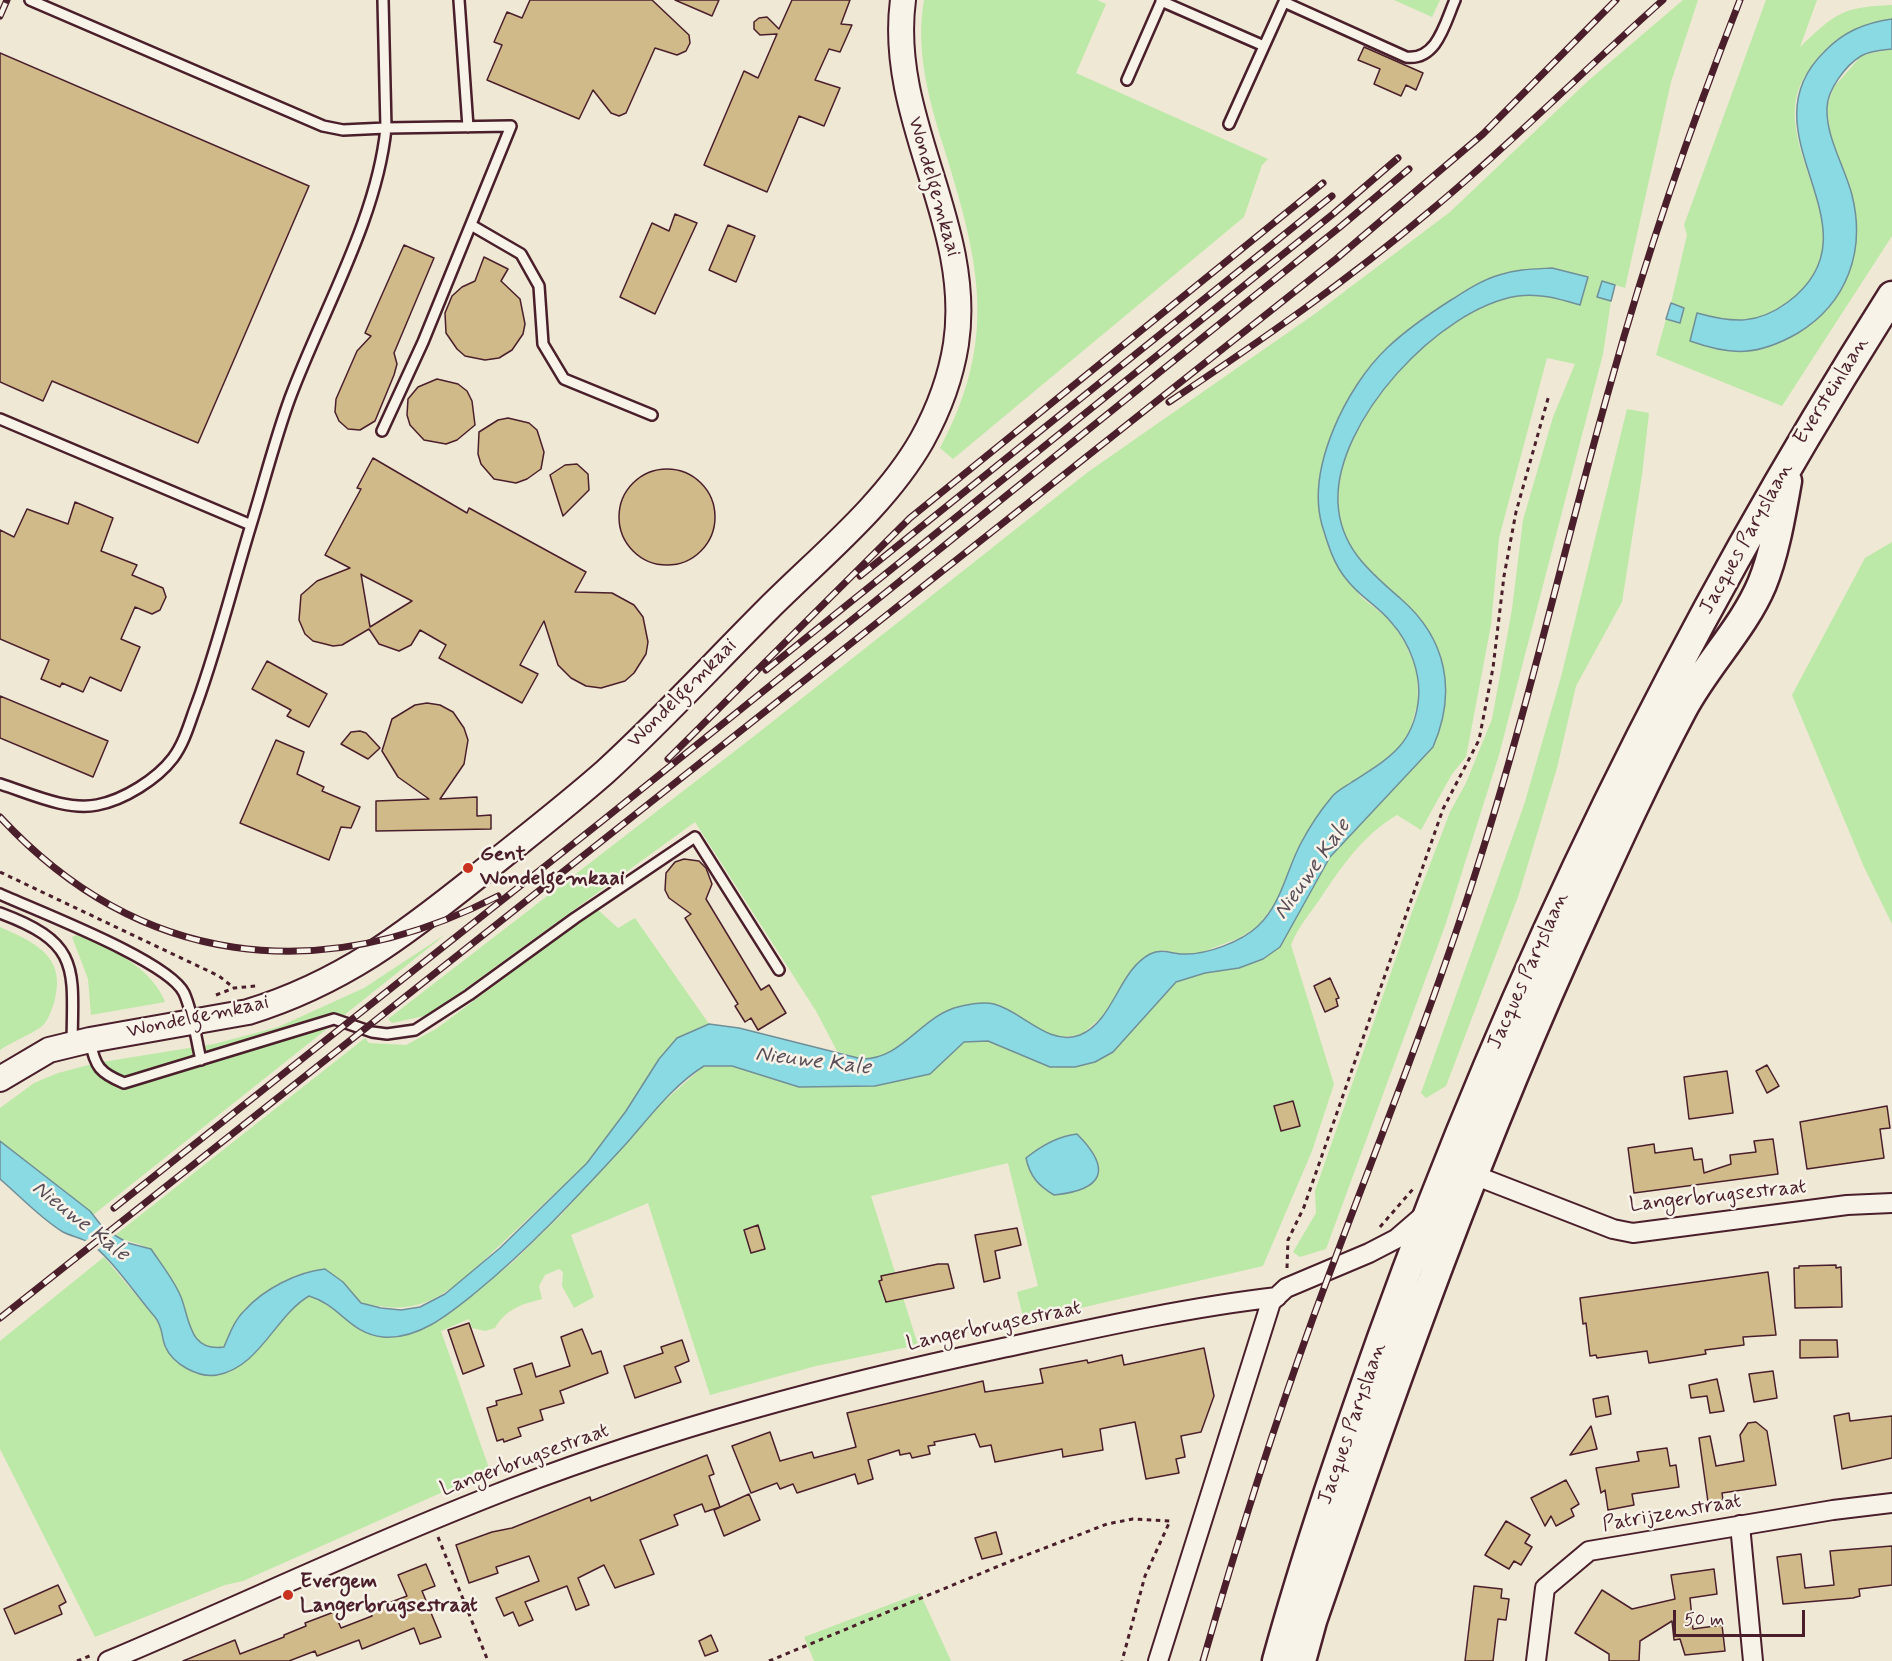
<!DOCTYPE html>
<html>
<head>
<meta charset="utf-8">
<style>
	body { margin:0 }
	#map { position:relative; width:1892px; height:1661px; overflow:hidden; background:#efe8d5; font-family:Mynerve,sans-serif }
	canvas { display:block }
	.scale { position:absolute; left:1673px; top:1610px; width:132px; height:27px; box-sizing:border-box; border:3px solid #4a1f2b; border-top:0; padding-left:8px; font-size:18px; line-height:21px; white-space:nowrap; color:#4a1f2b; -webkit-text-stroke:4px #f7f3e8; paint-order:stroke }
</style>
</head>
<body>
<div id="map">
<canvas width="1892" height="1661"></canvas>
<div class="scale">50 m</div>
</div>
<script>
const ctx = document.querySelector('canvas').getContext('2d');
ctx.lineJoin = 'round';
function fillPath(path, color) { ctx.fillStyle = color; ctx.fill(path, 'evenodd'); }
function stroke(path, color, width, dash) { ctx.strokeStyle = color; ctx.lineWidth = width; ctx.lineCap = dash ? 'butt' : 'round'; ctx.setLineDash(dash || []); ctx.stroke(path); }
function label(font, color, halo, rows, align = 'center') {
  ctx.font = font + ' Mynerve,sans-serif'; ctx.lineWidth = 5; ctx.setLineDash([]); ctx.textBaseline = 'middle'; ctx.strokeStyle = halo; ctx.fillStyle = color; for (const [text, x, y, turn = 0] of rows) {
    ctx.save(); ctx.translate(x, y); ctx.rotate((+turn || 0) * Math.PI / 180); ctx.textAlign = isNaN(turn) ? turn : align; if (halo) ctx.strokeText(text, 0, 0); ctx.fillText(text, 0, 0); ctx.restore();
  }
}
fillPath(new Path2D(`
	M924,0H1097L1106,4L1076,73L1268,159L1262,165L1244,217L953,459L940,448C999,338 979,261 944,148C929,100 915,51 924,0Z
	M1394,0H1440L1432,17Z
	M1683,0H1698L1671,82L1625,288L1602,281L1597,296L1611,301L1603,354L1499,755L1445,926L1326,1249L1300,1257L1293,1252L1316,1213L1315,1191L1413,909L1450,812L1466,783L1492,719L1512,609L1523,520L1553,417L1575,364L1547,358L1499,538L1491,625L1466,757L1452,774L1421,830L1397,815C1362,836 1342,866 1320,899C1309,915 1298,927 1291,945L1334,1084L1312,1151L1263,1266L1024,1321L1017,1292L1038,1286L1008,1163L871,1196L918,1345L816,1366L710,1395L648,1203L571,1235L594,1297L574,1308L562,1286L563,1272L559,1269L545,1275L539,1286L542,1299C522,1304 506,1309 495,1328L485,1331L472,1328L469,1319L441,1331L490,1471L243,1581L225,1585L95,1637L0,1449V1341L104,1257L162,1326L165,1347L185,1367L283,1318L295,1304L309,1296L326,1300L339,1313L438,1322L513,1262L561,1215L661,1104L704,1066H732L799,1087L875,1086L930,1074L964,1042L988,1041L1050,1067H1075L1113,1051L1176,982L1205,973L1239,968L1263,959L1330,857L1433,747C1456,694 1446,638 1401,599C1371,573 1340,548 1338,503C1334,421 1439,309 1518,296C1540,293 1559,299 1580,305L1498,275L1477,284L1427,315L1385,350L1320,491L1321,521L1332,555L1361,597L1391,621L1405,643L1417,670L1418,702L1410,730L1397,752L1332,796L1301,844L1279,898L1258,926L1239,938L1200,953L1181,954L1163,950L1150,954L1118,992L1105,1014L1081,1035L1061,1037L952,1009C933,1020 892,1057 874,1059C861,1060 849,1055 837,1051L816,1011L695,822L429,1015L392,1023L388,1019L753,737L1088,472L1316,313L1450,212L1588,81Z
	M1766,0H1817L1800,47C1836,13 1842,7 1892,5V19C1873,22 1859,32 1843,42C1822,55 1804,69 1797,95C1780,161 1868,241 1795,297C1774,313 1751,325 1724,320C1715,319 1706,315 1697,314L1690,341L1807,327L1852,195L1830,133L1827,107L1833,88L1862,55L1892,49V236L1782,406L1656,355L1666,319L1681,322L1684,308L1671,303L1687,235L1684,225Z
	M1627,409L1649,413L1642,475L1622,602L1576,686L1557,768L1518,897L1446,1086L1426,1098L1421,1093L1524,805L1561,677Z
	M1892,542V924L1864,867L1792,695L1865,558Z
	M597,909L618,928L635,918L709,1024L677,1038L659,1059L626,1111L587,1163L465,1278C427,1307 408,1313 361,1303L343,1282L244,1310L224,1348C192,1352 189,1322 181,1299C176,1284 162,1263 152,1251C146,1244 124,1241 114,1236L365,1038L369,1043L406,1045L436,1029Z
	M0,927C34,942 66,956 55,999C53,1007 48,1022 41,1027C28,1036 13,1041 0,1050Z
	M446,934L93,1215L0,1141V1108L34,1083L58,1073L96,1063L214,1044L278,1027L364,988Z
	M77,935C110,947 152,968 165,1002L91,1015L88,979L72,937Z
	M920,1593L951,1661H814L804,1637Z`), '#bce9a7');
const water = new Path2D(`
	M1892,19V49C1883,50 1869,51 1861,56C1846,65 1827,90 1827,108C1826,138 1845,167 1852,195C1866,251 1847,303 1798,333C1758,356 1732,356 1690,341L1697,313C1733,323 1757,325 1788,302C1886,228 1740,135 1824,52C1843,32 1864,23 1892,19Z
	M1552,268L1588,277L1580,305C1559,299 1540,293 1518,296C1439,308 1334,422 1338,503C1340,548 1371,573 1401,599C1447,639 1457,692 1433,747L1330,857L1280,947L1263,959L1239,968L1205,973L1176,982L1113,1052L1095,1062L1075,1067H1050L988,1041L964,1042L930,1074L875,1086L799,1087L732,1066H704C672,1086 649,1118 624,1146C576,1198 530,1248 475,1293C449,1314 418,1340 383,1337C350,1334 340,1305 309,1296C275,1316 260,1367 217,1375C199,1378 173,1365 165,1346C161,1335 163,1327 155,1317C139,1299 107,1252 88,1242C81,1238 71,1236 63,1232C40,1218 20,1196 0,1179V1141L90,1211L104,1229L128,1243L151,1249C161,1264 174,1280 181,1297C190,1320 189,1352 224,1347C229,1335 235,1319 245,1310C264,1289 297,1272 325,1269L343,1282L361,1303L381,1308L401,1310L420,1307L445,1294L500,1248L587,1163L626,1111L659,1059L677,1038L709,1024L739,1028L862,1059C901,1059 919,1020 954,1008C964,1005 983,1001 994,1004C1022,1011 1049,1047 1080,1035C1114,1021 1118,971 1150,954C1162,948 1172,954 1183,954C1206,955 1241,942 1258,926C1282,903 1286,871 1301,843C1309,828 1320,811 1331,798C1336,791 1345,787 1352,782C1386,760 1412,747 1418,703C1422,675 1410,643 1391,622C1378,606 1360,597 1347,580C1334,565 1328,545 1322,525C1306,469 1346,387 1387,348C1406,330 1429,314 1451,300C1467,290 1482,280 1499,275C1517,269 1534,269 1552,268Z
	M1602,281L1615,285L1611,301L1597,297Z
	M1671,303L1684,308L1680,323L1666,319Z
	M1077,1134C1113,1170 1103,1190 1054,1195C1039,1186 1030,1177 1026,1158C1041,1146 1058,1136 1077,1134Z`);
fillPath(water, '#89dae3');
stroke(water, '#708f99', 1.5);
fillPath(new Path2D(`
	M104,1225L116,1234L95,1252L83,1243Z`), '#efe8d5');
const building = new Path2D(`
	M530,0H652L689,35L690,43L686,51L677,55L655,48L626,113L619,116L611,113L593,90L579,119L487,80L502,45L494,42L507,12L522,18Z
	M675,0H719L712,16Z
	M792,0H850L841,24L852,25L840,52L829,49L815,80L840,88L824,126L799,116L767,192L704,165L744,71L758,78L777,34L760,35L754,29V22L759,18L767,17L779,29Z
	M1364,47L1423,73L1416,90L1406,85L1401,96L1374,84L1380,69L1358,60Z
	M0,53L309,186L198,443L52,381L43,401L0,382Z
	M675,214L697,223L655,314L620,297L652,223L669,231Z
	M728,225L755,236L736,282L709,270Z
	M404,245L434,258L394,353L397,364L394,375L375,421L360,430L348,429L339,421L335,412L336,399L357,351L371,336L365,333Z
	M484,257L508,269L501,281L520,299L525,324L523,334L512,350L499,358L485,360L465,356L457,349L446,333L445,313L452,296L462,287L475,281Z
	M437,379L458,384L467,391L472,401L475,425L457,440L446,444L424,440L410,425L407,415L408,399L418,387Z
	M508,418L529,423L537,430L544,452L541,469L527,479L516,483L494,479L481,464L478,454L479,432L498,420Z
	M373,458L467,513L469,508L586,572L575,592L612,593L634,605L643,617L648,642L646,654L634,673L625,681L601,688L586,686L571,678L558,665L544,621L520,665L538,674L522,703L439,658L446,645L420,630L411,645L399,651L379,644L369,629L342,645L333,646L313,641L305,634L299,620L301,595L317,581L350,568L325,555L361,489L357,488ZM361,574L362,575L412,601L370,627Z
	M577,464L588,474L589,490L563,516L550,475L565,465Z
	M619 517a48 48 0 1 1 96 0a48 48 0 1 1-96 0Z
	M75,502L113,518L101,551L137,565L132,575L163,588L166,597L160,610L152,614L135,607L121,639L140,647L121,691L90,677L83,692L62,683L60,687L41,679L49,660L0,639V530L14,537L27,509L68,524Z
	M267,661L327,694L309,727L287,716L291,710L252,689Z
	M0,696L108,741L93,777L0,738Z
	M427,703L440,705L453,712L464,728L468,740L464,764L440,799L477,797V816L491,815V829L376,831V801L429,799L398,777L382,751L392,719L415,705Z
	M360,731L366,733L380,748L368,759L341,744L351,732Z
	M276,740L304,752L297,774L324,787L322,791L360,807L351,828L341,827L329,860L240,823Z
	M684,859L699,861L706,868L712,884L706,899L761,990L769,985L786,1013L758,1030L751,1018L745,1022L735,1006L738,1004L685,918L691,914L669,898L665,890L666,873L675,862Z
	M1330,978L1339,998L1336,999L1338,1006L1325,1012L1314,986Z
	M1767,1065L1779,1086L1767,1093L1756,1071Z
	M1727,1071L1733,1113L1689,1119L1684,1077Z
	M1293,1101L1300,1126L1281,1131L1274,1106Z
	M1887,1106L1890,1128L1880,1129L1884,1158L1807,1169L1800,1122Z
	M1773,1139L1778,1174L1634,1193L1628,1148L1654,1144L1655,1153L1692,1148L1694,1160L1702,1159L1704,1173L1731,1164L1730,1155L1756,1152L1754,1141Z
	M758,1225L765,1249L751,1253L744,1230Z
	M1017,1228L1021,1245L995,1251L1000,1278L984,1282L975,1235Z
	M938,1264H948L954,1288L886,1302L879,1281L882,1280L881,1276Z
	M1836,1265V1268L1841,1267L1842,1307L1795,1308L1794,1268H1799V1266Z
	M1768,1272L1776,1335L1743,1337L1744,1345L1705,1350L1706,1354L1649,1363L1647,1351L1597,1358L1596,1355L1590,1356L1586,1323L1583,1324L1580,1298Z
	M469,1323L484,1366L463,1374L448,1330Z
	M582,1329L592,1354L601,1351L608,1373L560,1391L564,1403L540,1410L543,1420L518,1428L521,1436L504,1442L503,1439L497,1441L487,1408L497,1405L496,1401L522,1394L514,1369L532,1363L536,1377L570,1366L561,1337Z
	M682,1340L689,1361L675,1367L681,1382L635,1398L624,1366L663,1353L661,1347Z
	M1800,1340H1837L1838,1357L1800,1358Z
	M1204,1348L1214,1396L1201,1432L1181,1436L1185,1457L1176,1459L1179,1473L1146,1479L1135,1422L1100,1429L1103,1450L1063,1457L1062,1449L995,1462L991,1445L980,1447L975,1434L934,1442L935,1445L928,1446L930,1454L912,1458L910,1453L900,1455L899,1450L868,1460L873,1479L858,1484L855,1474L797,1493L793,1484L780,1489L777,1483L751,1493L732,1446L770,1432L780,1461L812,1452L814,1458L856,1447L847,1413L983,1381L985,1392L1043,1383L1040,1369L1087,1360L1088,1363L1122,1355L1124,1365Z
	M1773,1371L1777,1398L1754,1402L1749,1374Z
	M1717,1379L1724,1411L1710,1413L1707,1396L1691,1398L1689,1385Z
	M1608,1396L1611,1414L1596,1417L1593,1399Z
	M1849,1413L1850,1421L1892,1416V1458L1842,1469L1834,1416Z
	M1756,1422L1767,1431L1776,1485L1722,1493L1723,1500L1708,1502L1699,1438L1710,1436L1716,1466L1744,1461L1740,1435L1748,1423Z
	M1591,1426L1597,1449L1570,1455Z
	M1667,1448L1670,1466L1676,1465L1679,1487L1632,1494L1634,1505L1608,1510L1605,1490L1601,1493L1596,1468L1639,1461L1637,1452Z
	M707,1455L714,1474L709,1476L720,1507L705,1512L702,1504L674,1515L678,1525L640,1540L654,1574L615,1588L604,1565L578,1578L589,1605L576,1610L567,1586L525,1602L533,1620L519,1626L513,1612L504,1616L496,1598L539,1581L529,1556L496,1567L498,1573L469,1583L456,1545L492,1532L512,1528L590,1497L591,1501Z
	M1566,1480L1579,1504L1571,1509L1574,1516L1556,1526L1551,1516L1545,1526L1531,1498Z
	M749,1494L760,1520L724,1536L714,1510Z
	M1506,1521L1530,1535L1525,1543L1532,1547L1521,1565L1514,1561L1509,1569L1485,1555Z
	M996,1532L1002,1554L982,1559L975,1538Z
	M1892,1546V1585L1859,1589L1860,1596L1853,1598L1783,1604L1777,1557L1801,1554L1805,1588L1834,1585L1830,1551Z
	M426,1564L435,1586L422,1591L441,1637L420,1644L414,1628L362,1649L359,1640L317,1656L315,1651L289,1661H183L235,1640L240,1654L284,1637V1635L306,1626L305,1623L334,1612L341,1628L372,1616L370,1610L407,1596L398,1575Z
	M1714,1569L1717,1594L1690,1598L1693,1629L1722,1625L1725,1651L1685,1655L1680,1639L1674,1640L1672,1621L1640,1641L1639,1661H1609V1654L1575,1633L1602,1590L1632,1609L1675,1599L1671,1575Z
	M58,1585L66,1602L59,1606L62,1614L15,1634L4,1609Z
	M1474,1586L1502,1589L1501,1598L1509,1599L1506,1620L1498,1619L1493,1661H1465Z
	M711,1635L718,1651L705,1656L699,1641Z`);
fillPath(building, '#d1ba89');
stroke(building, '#4a1f2b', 1.5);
const service = new Path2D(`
	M30,0L323,126L343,130L386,128L383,0
	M459,0L468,127
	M1161,1L1264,46
	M1127,80L1162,0
	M1229,124L1284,2L1406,57C1437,61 1445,23 1455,0
	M471,225L521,254L539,286L543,344L564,379L652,415
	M0,419L251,525C264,483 275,439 290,398C322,312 377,219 386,128L511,126L423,342L382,431
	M0,784C29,793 66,811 97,805C124,800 157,779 173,758C185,742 190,721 197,703C218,645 233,584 251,525
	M0,894C37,911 169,961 184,993C193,1013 196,1039 201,1060
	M0,913C81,943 73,968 72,1044
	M90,1041C95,1067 100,1073 124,1083L334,1019L372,1032L387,1034L415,1030L469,995L575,918L695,837L779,970`);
const minor = new Path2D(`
	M1466,1182L1474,1175L1613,1229L1633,1233L1847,1205L1892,1203
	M1740,1525L1753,1661
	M108,1661C243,1604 375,1541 512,1488C672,1427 830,1385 998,1349C1091,1329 1183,1308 1277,1297
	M1158,1661L1271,1302L1286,1288L1369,1253L1396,1239L1425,1214
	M1536,1661L1545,1588L1589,1551L1833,1510L1892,1503`);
const secondary = new Path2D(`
	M0,1079L49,1050L90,1040L248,1012C342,983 404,935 479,875C521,841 564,808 605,772C661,721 714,663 768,609C820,557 885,505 922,440C938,411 951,376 956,344C974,224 887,120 903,0`);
const trunk = new Path2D(`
	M1277,1661C1307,1552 1344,1445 1382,1338C1513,973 1684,623 1892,296
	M1301,1661L1312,1621C1394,1382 1479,1142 1585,912C1616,844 1647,776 1682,710C1705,666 1743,629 1762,584C1775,552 1781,514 1787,481`);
stroke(service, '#4a1f2b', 14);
stroke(minor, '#4a1f2b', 22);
stroke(secondary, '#4a1f2b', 28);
stroke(trunk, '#4a1f2b', 33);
stroke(new Path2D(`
	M0,872L219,976L234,988
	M216,995L234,988L256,986
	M1380,1227L1413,1189
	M1287,1268L1288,1240L1304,1207L1443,809L1479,740L1493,668L1504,576L1516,512L1549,395
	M438,1537L488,1661
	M77,1661L92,1655
	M769,1661L1011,1561L1107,1524L1133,1519L1170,1521L1145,1576L1122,1661`), '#4a1f2b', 3, [4.5, 4.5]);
stroke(service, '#f7f3e8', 9);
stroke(minor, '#f7f3e8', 18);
stroke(secondary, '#f7f3e8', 24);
stroke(trunk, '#f7f3e8', 28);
const rail = new Path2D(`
	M0,16L7,0
	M1169,402C1259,342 1347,281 1430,211C1511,144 1585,69 1663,0
	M860,576L1332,196
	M766,670L1333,214L1398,158
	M668,759L910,518L1323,183
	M0,817C139,967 319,988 498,896
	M114,1208L602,821L1340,227L1409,169
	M0,1318L1336,259L1483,134L1616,0
	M1203,1661C1236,1546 1272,1431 1313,1318C1368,1167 1430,1018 1478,865C1529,706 1565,543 1611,382C1647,253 1691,125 1740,0`);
stroke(rail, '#4a1f2b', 7);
stroke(rail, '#f7f3e8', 4.5, [14]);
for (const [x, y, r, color] of [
	[468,868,6,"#c8321e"],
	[288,1595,6,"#c8321e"]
]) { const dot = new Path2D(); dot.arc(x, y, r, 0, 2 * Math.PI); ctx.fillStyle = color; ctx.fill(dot); stroke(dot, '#f7f3e8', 2); }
label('21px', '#4a1f2b', '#f7f3e8', [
	["Wondelgemkaai",933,187,74],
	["Eversteinlaan",1832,391,-58],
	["Jacques Paryslaan",1747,539,-61],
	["Wondelgemkaai",683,694,-45],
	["Jacques Paryslaan",1529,971,-66],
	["Wondelgemkaai",198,1018,-12],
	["Langerbrugsestraat",1718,1197,-6],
	["Langerbrugsestraat",994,1327,-12],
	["Jacques Paryslaan",1353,1424,-71],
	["Langerbrugsestraat",525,1461,-20],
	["Patrijzenstraat",1672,1514,-10]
]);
label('bold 21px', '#4a1f2b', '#f7f3e8', [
	["Gent",480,856],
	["Wondelgemkaai",480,880],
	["Evergem",300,1583],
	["Langerbrugsestraat",300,1607]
], 'left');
label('italic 22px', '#5a4e59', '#f7f3e8', [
	["Nieuwe Kale",1313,870,-55],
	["Nieuwe Kale",813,1062,7],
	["Nieuwe Kale",80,1222,38]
]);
</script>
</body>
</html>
